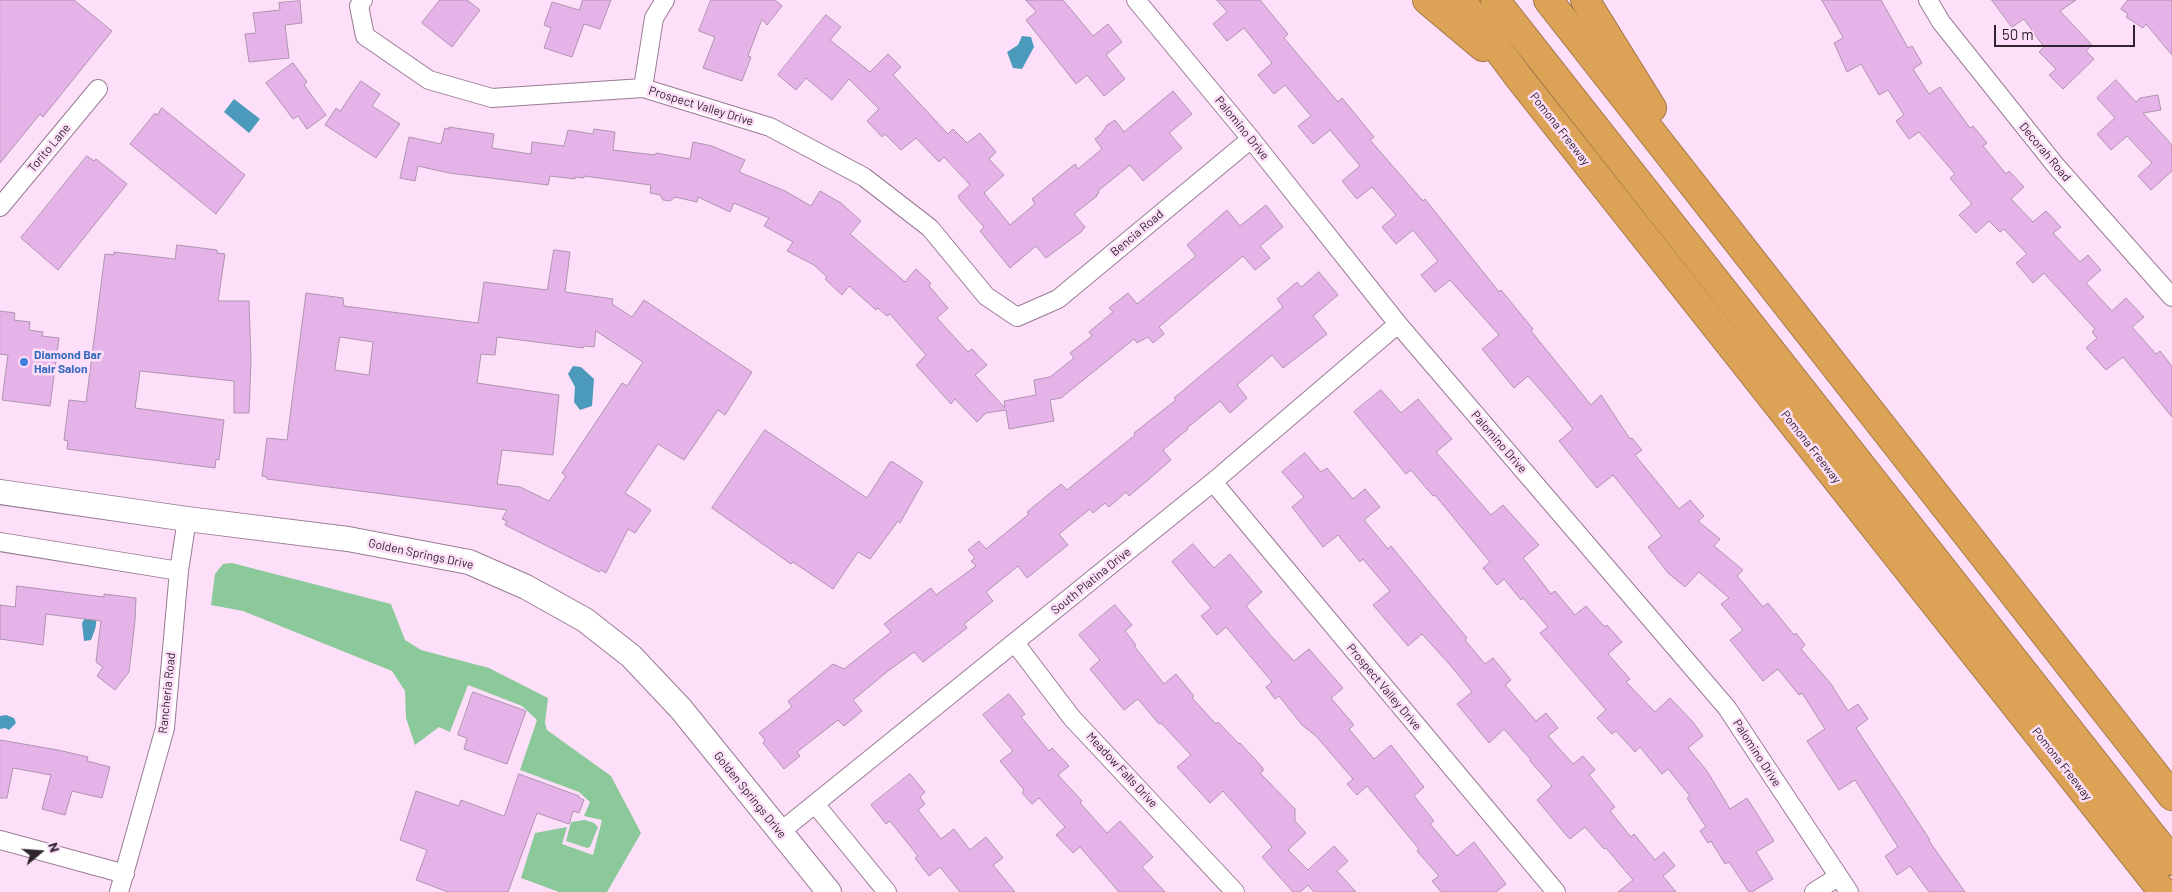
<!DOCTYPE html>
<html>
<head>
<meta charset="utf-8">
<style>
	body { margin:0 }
	#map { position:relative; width:2172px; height:892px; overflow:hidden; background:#fedffa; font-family:Barlow,sans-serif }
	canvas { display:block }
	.north { position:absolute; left:15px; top:827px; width:50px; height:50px; -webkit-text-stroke:4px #fedffa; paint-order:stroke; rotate:72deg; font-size:14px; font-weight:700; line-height:20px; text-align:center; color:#30252f }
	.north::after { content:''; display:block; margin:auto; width:18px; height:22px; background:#30252f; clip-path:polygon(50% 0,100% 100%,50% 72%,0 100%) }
	.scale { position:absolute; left:1994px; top:25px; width:141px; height:22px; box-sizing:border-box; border:2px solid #30252f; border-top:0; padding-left:6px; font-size:15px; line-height:18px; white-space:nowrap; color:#30252f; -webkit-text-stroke:4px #fedffa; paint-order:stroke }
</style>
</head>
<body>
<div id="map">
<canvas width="2172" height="892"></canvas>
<div class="north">N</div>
<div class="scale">50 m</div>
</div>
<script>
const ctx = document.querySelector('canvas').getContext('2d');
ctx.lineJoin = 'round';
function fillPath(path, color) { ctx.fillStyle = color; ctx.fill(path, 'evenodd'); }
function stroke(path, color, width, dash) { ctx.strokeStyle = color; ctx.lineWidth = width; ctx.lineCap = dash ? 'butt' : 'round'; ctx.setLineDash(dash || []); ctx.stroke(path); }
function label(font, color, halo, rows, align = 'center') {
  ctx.font = font + ' Barlow,sans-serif'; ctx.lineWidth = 5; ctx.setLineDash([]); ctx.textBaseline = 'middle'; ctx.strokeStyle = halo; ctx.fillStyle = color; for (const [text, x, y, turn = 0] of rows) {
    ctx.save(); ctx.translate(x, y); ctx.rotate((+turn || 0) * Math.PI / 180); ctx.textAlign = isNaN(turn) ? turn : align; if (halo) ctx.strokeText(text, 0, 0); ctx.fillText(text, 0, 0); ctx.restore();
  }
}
fillPath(new Path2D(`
	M232,563L391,604L405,640L421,650L489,668L548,698L545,723L547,730L611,776L641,833L607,892H559L521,878L535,833L567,827L562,844L593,855L602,820L584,816L590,802L579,792L520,770L537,720L522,706L468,685L450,732L439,727L415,745L406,718L405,691L392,671L243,611L211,605L215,574L223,564Z
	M585,820L594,823L598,827L590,847L587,848L566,841L571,822Z`), '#8bc99a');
fillPath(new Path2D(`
	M1022,36L1031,37L1034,47L1022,69L1013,68L1007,52L1018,45Z
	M234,99L260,119L249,133L224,112Z
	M573,366L581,367L594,379L592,406L580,410L574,402L575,387L568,374Z
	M95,613C98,624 95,630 91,640L84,641L82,623L86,616Z
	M6,715L14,718L16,723L9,730L5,728L0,729V716Z`), '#4b9abc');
const building = new Path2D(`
	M0,0H74L112,31L43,117L40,114L0,163Z
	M440,0H467L480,10L452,47L422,23Z
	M583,0H611L600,29L584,24L572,57L544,48L551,28L544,25L552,2L579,10Z
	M711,0H775L782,6L767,25L762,19L748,56L751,57L742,81L703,68L715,37L699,31Z
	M1026,0H1063L1093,36L1108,24L1122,42L1106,55L1125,79L1104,96L1087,75L1076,84L1026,20L1036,12Z
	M1217,0H1260L1288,34L1284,38L1338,102L1342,98L1374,137L1370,140L1423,201L1425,199L1499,292L1501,290L1533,329L1531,331L1591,405L1601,395L1630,439L1632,438L1642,450L1635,455L1679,509L1690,500L1704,516L1698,521L1720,539L1714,546L1743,570L1737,576L1763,607L1768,603L1794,635L1796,633L1805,645L1801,649L1831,684L1848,711L1858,704L1868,719L1856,728L1930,840L1929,841L1965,892H1929L1910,866L1897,875L1885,856L1898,847L1855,780L1839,790L1807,741L1825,729L1802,693L1799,695L1778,669L1763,681L1730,640L1743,630L1721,604L1729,598L1699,572L1685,587L1668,573L1648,547L1662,536L1613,475L1597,488L1559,441L1573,429L1551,402L1528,376L1514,388L1482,349L1499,335L1450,280L1435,292L1421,275L1438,261L1413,230L1396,244L1382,227L1396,215L1372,187L1357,199L1342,181L1360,166L1330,130L1313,144L1298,126L1311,116L1285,85L1274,94L1258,75L1272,63L1244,28L1227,41L1213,24L1227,12Z
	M1822,0H1881L1908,48L1912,46L1922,63L1913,69L1929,94L1940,87L1970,128L1973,126L1987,143L1983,146L2006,174L2009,171L2024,187L2011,199L2033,222L2046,211L2061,227L2053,233L2080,262L2088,255L2101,270L2086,283L2112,311L2126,298L2144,317L2132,327L2156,354L2160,351L2172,366V417L2123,357L2106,370L2086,348L2097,338L2092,332L2095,329L2044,273L2033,283L2016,263L2027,254L2004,229L2000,232L1989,221L1976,233L1959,215L1972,204L1950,178L1955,174L1919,132L1909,139L1896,121L1904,115L1888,90L1879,95L1861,64L1847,72L1834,43L1843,38Z
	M1992,0H2076L2060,11L2092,45L2086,51L2094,59L2063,89L2049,75L2056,69L2039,52L2044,47L2024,19L2012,27Z
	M2128,0H2172V55L2146,24L2143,28L2126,17L2128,14L2121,9Z
	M300,1L302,23L285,25L289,58L249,62L245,34L256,33L253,13L280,10L279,3Z
	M826,15L841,27L830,40L870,72L888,54L901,67L893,75L948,134L953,129L967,143L980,133L996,152L989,159L1004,175L984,193L1010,225L1035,204L1032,199L1075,164L1078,169L1102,149L1095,139L1101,134L1107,125L1115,120L1124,132L1173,91L1192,114L1169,133L1182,148L1143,181L1130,165L1098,191L1099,193L1096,195L1097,196L1074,214L1085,227L1081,232L1046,258L1036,246L1010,268L980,231L984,227L961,201L958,196L970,185L944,157L939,162L916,138L901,150L885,134L882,137L867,121L879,109L849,79L832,100L806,78L796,90L778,75Z
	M293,63L307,82L304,85L326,115L307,129L298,116L293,119L266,83Z
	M2116,80L2136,102L2140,98L2158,95L2161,110L2143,113L2172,145V171L2151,190L2138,176L2152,163L2127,136L2111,150L2097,134L2115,118L2097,98Z
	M361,81L380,94L372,106L400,124L376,158L325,125L336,108L340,111Z
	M162,108L245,175L216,214L130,144L155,113L157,115Z
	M449,127L494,134L492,148L531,154L532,142L564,146L568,130L593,134L594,129L615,132L613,150L655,155L656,153L690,159L693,142L712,146L745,160L739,172L785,191L811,206L820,191L841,203L861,221L850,234L905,282L916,269L931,283L929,286L948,308L937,318L968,352L972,349L987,365L975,375L1005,408L1004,401L1036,395L1034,380L1050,377L1074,358L1070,353L1092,336L1089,332L1113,312L1109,308L1128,293L1137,304L1196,256L1187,245L1227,210L1240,226L1266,205L1283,227L1260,246L1270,258L1255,270L1243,256L1159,327L1164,334L1153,343L1148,337L1137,343L1134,339L1061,398L1050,400L1054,421L1009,429L1006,410L986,413L977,422L955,399L951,404L916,365L926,355L890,314L887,316L878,308L876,310L849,286L842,295L825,279L827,277L814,265L787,251L793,242L764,226L769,218L734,203L730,212L698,197L697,202L675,197L670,201L663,200L660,195L650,193L651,185L584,176V178L575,177V179L550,176L548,185L449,173L418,166L415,181L400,178L409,137L441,144L445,128L449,129Z
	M87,156L94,161L96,159L127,184L58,270L21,238Z
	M177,245L217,250V253L225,254L218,301H249L251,360L249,413H234V381L140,371L135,408L224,420L219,460L216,459L215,468L67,449L68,441L64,440L69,400L86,402L105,254L114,255V252L175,259Z
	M554,250L570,252L565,292L613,299L612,304L632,317L644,300L752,372L725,415L718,410L684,460L658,444L625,493L651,510L635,533L628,529L606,573L601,570L599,572L505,525L507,521L502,519L507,510L267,479V477L262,476L267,438L287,440L306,293L343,298L344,306L478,323L484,282L547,290ZM596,331L643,362L627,386L622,383L562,473L566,476L549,501L520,487L497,484L502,450L553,455L559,395L477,383L481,354L495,355L497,337L583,348L584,346L594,347ZM340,337L373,342L369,375L335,370Z
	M1319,272L1338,295L1313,316L1327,334L1283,368L1272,355L1237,385L1247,398L1230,413L1220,401L1187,428L1188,429L1163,450L1171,460L1148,480L1129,496L1126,492L1109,507L1105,503L1093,513L1090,509L1059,534L1068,545L1027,578L1018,566L986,592L993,601L964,624L967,628L923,662L914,652L888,671L853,700L862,711L844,726L838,720L797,752L800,756L784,769L763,743L765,740L759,733L792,707L788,701L833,664L844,669L891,632L884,624L931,588L936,595L976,566L971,561L975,558L968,550L979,541L986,549L1029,514L1027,512L1061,484L1067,490L1135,435L1134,433L1176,400L1174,398L1283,307L1277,299L1297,282L1301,287Z
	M0,311L15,313L14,320L30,322L29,330L43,332L42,336L59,338L50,406L2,400L8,355L0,354Z
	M1381,390L1401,413L1418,399L1452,439L1436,452L1491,515L1503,505L1539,545L1523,558L1551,594L1555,591L1575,615L1586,606L1605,627L1607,625L1622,642L1608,654L1630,679L1626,682L1655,712L1670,698L1693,722L1703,736L1688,748L1707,771L1730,809L1747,798L1774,841L1756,852L1773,879L1752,892H1749L1729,862L1725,864L1711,841L1708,843L1700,831L1706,827L1687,798L1690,796L1668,769L1662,774L1640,747L1635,752L1616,731L1612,734L1597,718L1606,710L1540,633L1548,627L1523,598L1521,600L1504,579L1497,585L1483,568L1490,562L1435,495L1433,496L1411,470L1406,474L1354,412Z
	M765,430L867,498L890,462H893L923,482L900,523L898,521L870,559L858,552L833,589L793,562L791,564L712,508Z
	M1305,453L1321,472L1327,468L1353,499L1365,489L1380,507L1364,520L1388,549L1391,546L1467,638L1465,640L1485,664L1493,658L1511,680L1505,685L1536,721L1546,713L1558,728L1548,736L1573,764L1583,756L1595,770L1589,775L1615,807L1610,811L1631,837L1634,834L1655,860L1664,852L1675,866L1663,876L1676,892H1618L1633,880L1606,848L1604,849L1585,827L1570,839L1566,835L1537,800L1552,786L1530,761L1531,760L1504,729L1489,743L1457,704L1472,692L1451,666L1422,634L1408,646L1373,605L1390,591L1363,559L1360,562L1338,535L1323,547L1292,507L1304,497L1282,472Z
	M1193,544L1214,568L1230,554L1262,592L1246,606L1272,637L1294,661L1309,649L1343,688L1331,698L1354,725L1349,729L1374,759L1391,745L1424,787L1414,796L1434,821L1430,824L1457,856L1474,842L1506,884L1496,892H1441L1432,881L1439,876L1417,851L1419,849L1367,786L1357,795L1347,784L1353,779L1316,736L1302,725L1279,696L1275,699L1266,687L1272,682L1226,627L1217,635L1201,616L1211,608L1172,562Z
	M17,586L104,597V594L136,598L135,621L129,672L115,690L97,676L103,667L96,662L101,621L46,614L43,645L0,639V605L15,607Z
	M1115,605L1132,625L1125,631L1136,645L1134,646L1164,684L1176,674L1194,696L1192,698L1216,724L1218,722L1239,744L1240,743L1263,768V771L1260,773L1295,809V821L1306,833L1288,850L1308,870L1334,846L1348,861L1337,871L1356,892H1314L1308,885L1300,892H1293L1262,857L1272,847L1223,791L1210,803L1177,767L1191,755L1161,723L1159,724L1138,699L1124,710L1090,669L1100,660L1079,635Z
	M473,692L526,711L507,764L464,749L467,738L458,735Z
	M1009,694L1025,714L1021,717L1049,751L1052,748L1069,766L1058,775L1082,801L1080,803L1107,833L1120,821L1153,857L1142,867L1165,892H1119L1080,847L1073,853L1056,835L1065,827L1039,798L1032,804L1022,793L1024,790L1000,761L1013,751L983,715Z
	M0,740L58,750L88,757L87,761L110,767L102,798L72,791L65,815L42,809L51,775L13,768L7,798H0Z
	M519,774L579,796L578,797L584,800L579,813L573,811L569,824L537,813L508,892H448L416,880L427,850L400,840L416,791L459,806L461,800L504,816Z
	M910,774L925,792L920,797L925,804L918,810L941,839L954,829L970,850L986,837L1003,858L993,865L1015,892H960L940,867L929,876L915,858L918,856L890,821L886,824L871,805Z`);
fillPath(building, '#e6b3e9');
stroke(building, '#ad94af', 1);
const minor = new Path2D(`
	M363,0L359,6L365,36L429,80L492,98L643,88L770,127L864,177L930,228L986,296L1017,317L1058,299L1251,139
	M1136,0L1251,139L1398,324L1727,708L1849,892
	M1928,0L1941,22L2056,166L2172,297
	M643,88L654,18L665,0
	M0,207L98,89
	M1213,482L1556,892
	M0,542L179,571
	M1015,643L1072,718L1235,892
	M815,804L887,892
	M780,832L1213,482L1398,324
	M0,840L125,874
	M119,892L165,728L179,571L187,519
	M1814,892L1838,877`);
const secondary = new Path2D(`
	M0,492L187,519L348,539L469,562L526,587L585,620L631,656L681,709L829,892`);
const motorway = new Path2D(`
	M1427,0L1483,47
	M1461,0L1520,79L2163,892
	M1495,0L2172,861
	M1548,0L2172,796
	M1585,0L1652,108`);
stroke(minor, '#987c95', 20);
stroke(secondary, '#987c95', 26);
stroke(motorway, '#a07748', 30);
stroke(minor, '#fff', 18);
stroke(secondary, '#fff', 24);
stroke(motorway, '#dca356', 28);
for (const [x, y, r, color] of [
	[24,362,5,"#3f7fe0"]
]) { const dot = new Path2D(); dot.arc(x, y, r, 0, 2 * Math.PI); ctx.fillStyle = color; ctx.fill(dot); stroke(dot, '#fedffa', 2); }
label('12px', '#30252f', '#fedffa', [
	["Prospect Valley Drive",701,106,17],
	["Palomino Drive",1242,128,51],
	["Pomona Freeway",1560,129,52],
	["Torito Lane",49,148,-50],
	["Decorah Road",2045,152,50],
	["Bencia Road",1137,233,-40],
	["Palomino Drive",1499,442,49],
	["Pomona Freeway",1811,447,52],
	["Golden Springs Drive",421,554,12],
	["South Platina Drive",1091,581,-39],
	["Prospect Valley Drive",1384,687,50],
	["Rancheria Road",167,693,-84],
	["Palomino Drive",1757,753,57],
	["Pomona Freeway",2062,764,52],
	["Meadow Falls Drive",1122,770,47],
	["Golden Springs Drive",750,795,51]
]);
label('bold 12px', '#366cbe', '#fedffa', [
	["Diamond Bar",34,355],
	["Hair Salon",34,369]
], 'left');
</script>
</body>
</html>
